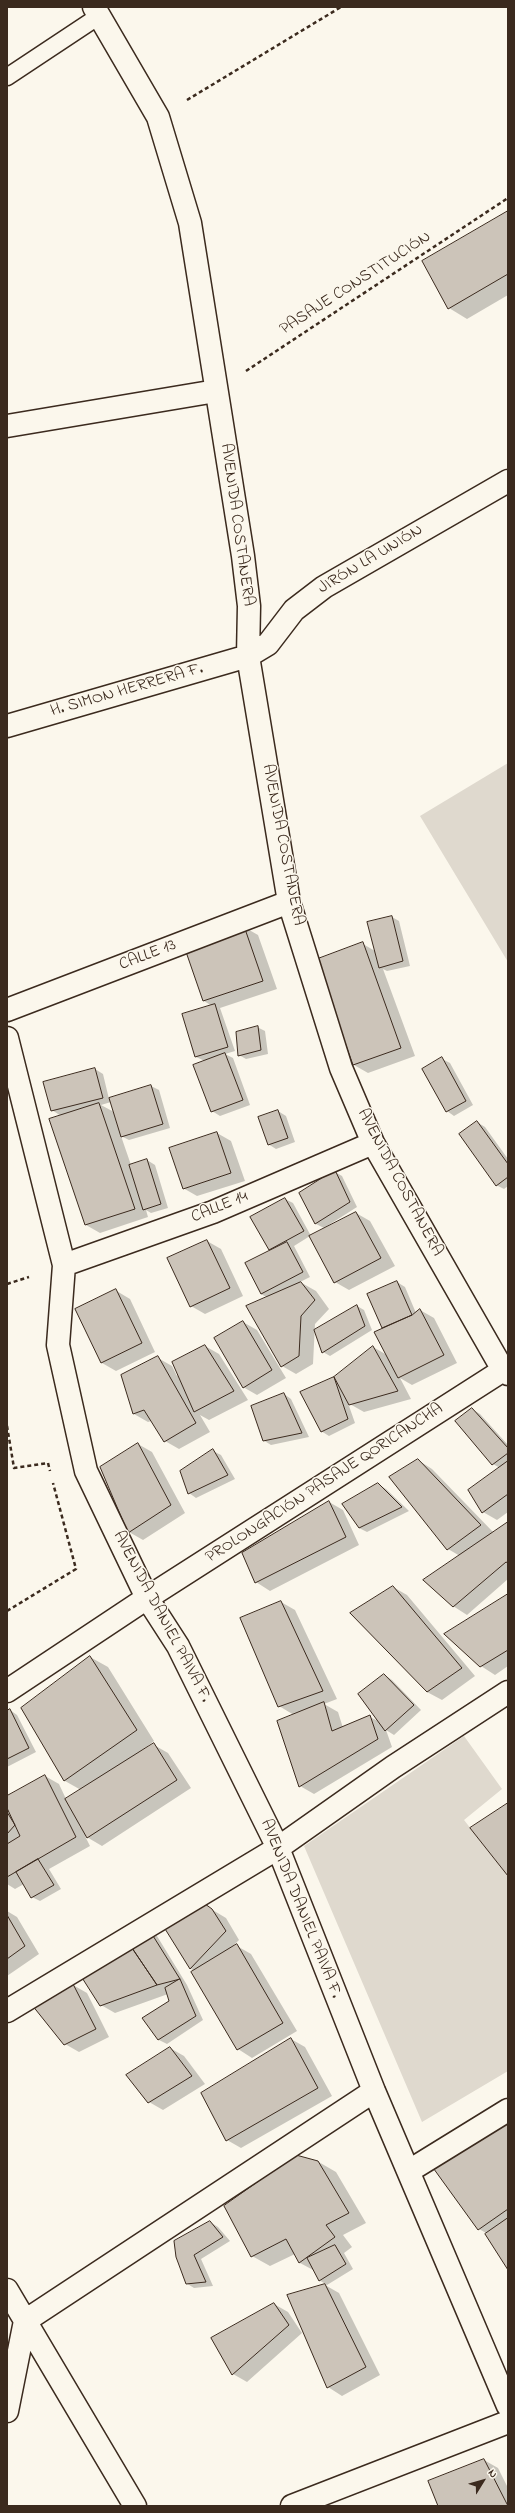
<!DOCTYPE html>
<html>
<head>
<meta charset="utf-8">
<style>
	body { margin:0 }
	#map { position:relative; width:515px; height:2513px; overflow:hidden; background:#fbf7ec; font-family:"Indie Flower",sans-serif }
	canvas { display:block }
	.frame { position:absolute; inset:0; border:8px solid #3b2a1e; pointer-events:none }
	.north { position:absolute; left:463px; top:2461px; width:40px; height:40px; -webkit-text-stroke:3px #fbf7ec; paint-order:stroke; rotate:53deg; font-size:11px; font-weight:700; line-height:16px; text-align:center; color:#3b2a1e }
	.north::after { content:''; display:block; margin:auto; width:14px; height:18px; background:#3b2a1e; clip-path:polygon(50% 0,100% 100%,50% 72%,0 100%) }
</style>
</head>
<body>
<div id="map">
<canvas width="515" height="2513"></canvas>
<div class="frame"></div>
<div class="north">N</div>
</div>
<script>
const ctx = document.querySelector('canvas').getContext('2d');
ctx.lineJoin = 'round';
function fillPath(path, color) { ctx.fillStyle = color; ctx.fill(path, 'evenodd'); }
function stroke(path, color, width, dash) { ctx.strokeStyle = color; ctx.lineWidth = width; ctx.lineCap = dash ? 'butt' : 'round'; ctx.setLineDash(dash || []); ctx.stroke(path); }
function label(font, color, halo, rows, align = 'center') {
  ctx.font = font + ' "Indie Flower",sans-serif'; ctx.lineWidth = 3; ctx.setLineDash([]); ctx.textBaseline = 'middle'; ctx.strokeStyle = halo; ctx.fillStyle = color; for (const [text, x, y, turn = 0] of rows) {
    ctx.save(); ctx.translate(x, y); ctx.rotate((+turn || 0) * Math.PI / 180); ctx.textAlign = isNaN(turn) ? turn : align; if (halo) ctx.strokeText(text, 0, 0); ctx.fillText(text, 0, 0); ctx.restore();
  }
}
fillPath(new Path2D(`
	M508,763V962L420,816Z
	M464,1736L502,1789L464,1820L508,1876V2071L422,2122L304,1846Z`), '#dfd9ce');
fillPath(new Path2D(`
	M508,212V295L467,319L449,308Z
	M392,917L399,921L410,966L387,971L383,969L415,1056L368,1073L354,1065L363,944L375,951Z
	M244,927L258,935L277,989L220,1008L235,1051L225,1054L233,1058L250,1105L220,1116L212,1111L205,1061L196,1057L212,1006L204,1001Z
	M257,1027L265,1031L268,1054L246,1059L239,1055Z
	M442,1059L450,1063L473,1105L454,1116L447,1111Z
	M95,1069L103,1074L109,1099L151,1086L159,1090L170,1128L129,1140L121,1136L131,1165L147,1160L155,1165L168,1208L151,1213L146,1210L148,1217L100,1233L86,1225L61,1116L52,1110ZM111,1102L114,1112L101,1105Z
	M278,1111L286,1116L295,1142L276,1149L268,1144Z
	M477,1122L485,1127L508,1159V1186L504,1189L496,1185Z
	M217,1133L231,1141L245,1181L197,1196L183,1188Z
	M335,1172L342,1176L357,1207L324,1228L316,1224L301,1193Z
	M285,1199L293,1203L311,1236L356,1213L370,1221L395,1266L349,1290L335,1282L310,1236L294,1246L310,1277L300,1282L316,1291L329,1309L315,1324L313,1364L296,1374L282,1366L268,1298L261,1294L270,1251L252,1218Z
	M207,1241L221,1249L243,1296L205,1314L191,1306Z
	M397,1282L405,1287L416,1313L420,1310L434,1318L457,1363L412,1385L400,1378L411,1399L364,1412L348,1403L355,1423L329,1436L321,1431L334,1378L373,1347L387,1355L385,1329L383,1327Z
	M115,1290L130,1299L155,1352L116,1371L102,1363L76,1309Z
	M357,1306L364,1310L372,1330L330,1356L323,1352Z
	M243,1322L257,1330L286,1378L257,1395L243,1387Z
	M205,1346L219,1354L248,1400L209,1420L200,1415L210,1432L179,1449L165,1441L151,1421L148,1422L134,1414L122,1375L158,1358L172,1366L177,1376Z
	M284,1394L291,1399L309,1437L271,1445L263,1440Z
	M472,1409L480,1414L508,1445V1512L497,1520L483,1512L500,1468L493,1464Z
	M138,1444L152,1452L185,1513L143,1540L129,1532L101,1468Z
	M213,1451L221,1455L235,1479L196,1498L189,1493Z
	M418,1460L432,1469L494,1533L508,1524V1579L467,1615L453,1606L460,1556L448,1549L390,1477Z
	M378,1484L386,1489L409,1511L367,1532L359,1528Z
	M329,1502L343,1510L359,1545L270,1591L256,1582Z
	M393,1587L407,1595L475,1676L442,1700L427,1692L352,1614Z
	M508,1595V1666L495,1675L481,1666Z
	M281,1602L295,1610L337,1699L324,1704L338,1712L343,1728L370,1717L380,1722L385,1675L392,1680L421,1710L394,1735L386,1730L392,1747L314,1794L300,1786L294,1715L279,1706Z
	M90,1657L108,1667L154,1741L134,1757L154,1745L168,1753L191,1788L102,1846L85,1836L90,1846L49,1869L61,1889L40,1901L32,1897L24,1884L15,1889L7,1884V1797L45,1776L59,1784L66,1799L81,1790L65,1781L22,1708Z
	M10,1710L17,1715L36,1752L7,1767V1712Z
	M201,1903L226,1918L239,1940L231,1948L237,1946L251,1954L297,2031L252,2058L238,2049L194,1971L190,1968Z
	M7,1911L17,1917L39,1954L7,1976Z
	M150,1932L157,1936L187,1985L203,2020L167,2044L159,2040L144,2018L170,2001L168,1994L115,2013L101,2005Z
	M73,1985L87,1993L109,2037L79,2052L65,2044L34,2005Z
	M291,2039L305,2047L332,2096L241,2148L227,2140Z
	M170,2048L184,2056L205,2084L163,2110L149,2102Z
	M508,2117V2268L488,2234L479,2229Z
	M317,2161L336,2172L366,2223L343,2235L352,2247L344,2253L353,2269L327,2285L319,2280L315,2271L300,2263L295,2254L270,2266L252,2256Z
	M210,2222L218,2227L230,2241L201,2259L213,2286L194,2288L186,2283L177,2257Z
	M325,2285L339,2293L380,2375L342,2396L328,2387L289,2296Z
	M274,2304L288,2312L302,2333L247,2382L233,2374Z
	M484,2460L498,2468L508,2488V2506H440Z`), '#0003');
const building = new Path2D(`
	M508,211V274L448,309L422,261Z
	M392,916L403,961L379,968L367,922Z
	M244,926L263,981L203,1001L184,946Z
	M363,942L401,1048L353,1065L315,960Z
	M215,1004L228,1047L195,1057L182,1014Z
	M258,1026L261,1050L238,1056L236,1032Z
	M225,1053L243,1100L211,1112L193,1065Z
	M442,1057L466,1101L446,1112L422,1069Z
	M95,1068L103,1098L51,1111L43,1082Z
	M151,1085L163,1124L121,1137L109,1098Z
	M99,1103L135,1209L85,1225L49,1119Z
	M278,1110L288,1138L268,1145L258,1117Z
	M477,1121L508,1164V1177L496,1186L459,1134Z
	M217,1132L231,1173L183,1189L169,1148Z
	M147,1159L161,1204L143,1210L129,1165Z
	M335,1170L350,1202L315,1224L299,1193Z
	M285,1198L304,1231L269,1250L250,1217Z
	M356,1212L381,1258L334,1283L309,1236Z
	M207,1240L230,1288L190,1307L167,1258Z
	M287,1242L303,1272L261,1294L245,1263Z
	M397,1281L412,1315L382,1328L367,1294Z
	M301,1282L315,1300L301,1316L299,1356L281,1367L246,1306Z
	M116,1289L142,1343L101,1363L75,1309Z
	M357,1305L365,1326L322,1353L314,1330Z
	M420,1309L444,1355L398,1378L374,1332L412,1315Z
	M243,1321L272,1370L243,1388L214,1338Z
	M205,1345L234,1391L194,1412L172,1362Z
	M373,1346L398,1391L349,1405L334,1377Z
	M158,1356L196,1423L164,1442L144,1410L133,1414L121,1375Z
	M334,1377L348,1419L321,1432L300,1392Z
	M284,1393L302,1433L263,1441L251,1406Z
	M472,1408L508,1448V1453L492,1465L455,1421Z
	M138,1443L171,1505L128,1533L100,1467Z
	M213,1449L228,1475L188,1494L180,1471Z
	M418,1459L481,1525L447,1550L389,1477Z
	M508,1461V1494L482,1513L468,1490Z
	M378,1483L402,1507L359,1528L342,1504Z
	M329,1501L346,1537L255,1583L242,1553Z
	M508,1522V1563L506,1562L453,1607L423,1580Z
	M393,1586L462,1668L427,1692L350,1613Z
	M508,1594V1650L480,1667L444,1634Z
	M281,1601L323,1691L278,1707L240,1618Z
	M90,1656L137,1730L64,1781L21,1708Z
	M384,1674L414,1705L385,1731L358,1694Z
	M324,1702L332,1731L370,1715L378,1739L299,1787L277,1721Z
	M10,1709L29,1748L7,1759V1711Z
	M154,1743L177,1780L87,1838L65,1799Z
	M45,1775L76,1837L7,1877V1844L20,1836L7,1808V1796Z
	M508,1803V1876L470,1828Z
	M7,1812L15,1825L7,1834Z
	M38,1859L54,1885L31,1898L16,1872Z
	M201,1901L212,1909L226,1931L190,1969L162,1924Z
	M7,1915L25,1946L7,1959Z
	M150,1931L180,1979L157,1985L130,1945Z
	M237,1944L283,2023L237,2050L191,1972Z
	M130,1945L157,1985L100,2006L79,1973Z
	M180,1979L196,2016L158,2040L142,2018L169,2001L165,1988Z
	M73,1984L96,2029L64,2045L32,2005Z
	M291,2038L318,2088L226,2141L201,2093Z
	M170,2047L192,2076L148,2103L126,2075Z
	M508,2116V2209L478,2230L431,2165Z
	M296,2155L318,2161L349,2213L326,2225L335,2237L299,2263L286,2239L251,2257L224,2206Z
	M508,2218V2270L485,2234Z
	M210,2221L223,2237L194,2255L206,2282L186,2284L176,2257L174,2241Z
	M335,2245L346,2264L319,2281L307,2258Z
	M325,2284L366,2367L327,2388L287,2295Z
	M274,2303L289,2325L232,2375L211,2338Z
	M484,2459L508,2506H438L428,2481Z`);
fillPath(building, '#ccc4b9');
stroke(building, '#3b2a1e', 1);
const service = new Path2D(`
	M7,77L99,16`);
const minor = new Path2D(`
	M94,7L158,117L190,223L243,556L249,606L248,656L289,902L341,1068L373,1143L503,1370L508,1374
	M7,426L216,391
	M7,726L248,656L268,644L294,610L324,587L508,481
	M7,1010L289,902
	M7,1038L64,1265L58,1345L86,1471L147,1598L178,1646L278,1848L374,2091L508,2406
	M64,1265L213,1212L373,1143
	M7,1691L147,1598L508,1367
	M7,2011L278,1848L393,1767L508,1692
	M409,2171L508,2110
	M7,2290L135,2506
	M7,2411L25,2321L374,2091
	M292,2506L508,2422`);
stroke(service, '#3b2a1e', 19);
stroke(minor, '#3b2a1e', 25);
stroke(new Path2D(`
	M187,100L341,7
	M246,371L508,198
	M7,1284L29,1277
	M7,1426L14,1468L48,1463L50,1471
	M7,1611L76,1569L53,1483`), '#3b2a1e', 2.5, [4, 3]);
stroke(service, '#fbf7ec', 16);
stroke(minor, '#fbf7ec', 22);
label('17px', '#3b2a1e', '#fbf7ec', [
	["PASAJE CONSTITUCIÓN",356,284,-33],
	["AVENIDA COSTANERA",236,525,82],
	["JIRÓN LA UNIÓN",371,560,-31],
	["H. SIMON HERRERA F.",127,691,-16],
	["AVENIDA COSTANERA",282,845,79],
	["CALLE 13",148,956,-21],
	["AVENIDA COSTANERA",399,1183,62],
	["CALLE 14",220,1208,-22],
	["PROLONGACIÓN PASAJE QORICANCHA",325,1484,-33],
	["AVENIDA DANIEL PAIVA F.",161,1617,62],
	["AVENIDA DANIEL PAIVA F.",300,1909,68]
]);
</script>
</body>
</html>
